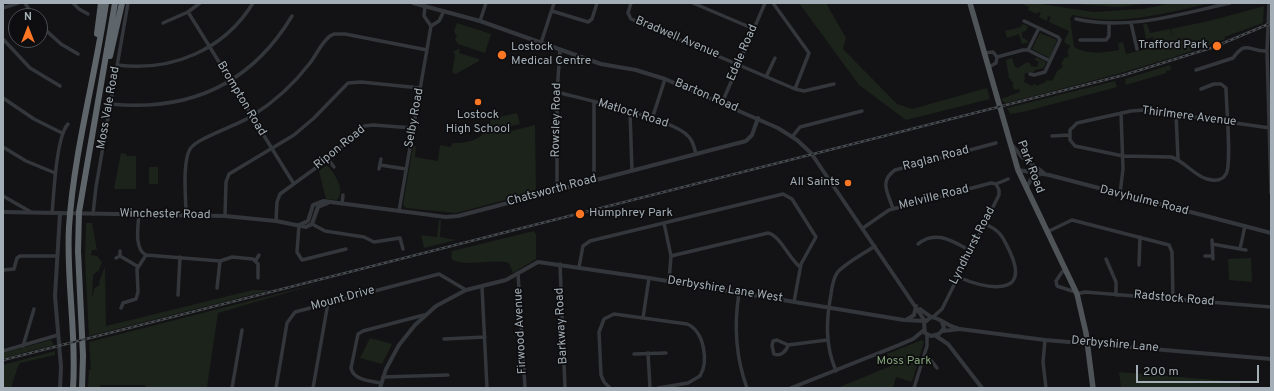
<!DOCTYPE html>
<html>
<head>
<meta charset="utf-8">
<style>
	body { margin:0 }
	#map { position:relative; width:1274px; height:391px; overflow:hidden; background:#131315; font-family:Overpass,sans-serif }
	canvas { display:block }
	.frame { position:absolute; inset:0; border:4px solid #a3aeb6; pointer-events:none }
	.north { position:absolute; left:8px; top:8px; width:40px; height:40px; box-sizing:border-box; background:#0e0e10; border:1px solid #4a4e52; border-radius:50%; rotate:0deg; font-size:11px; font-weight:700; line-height:16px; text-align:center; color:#a3aeb6 }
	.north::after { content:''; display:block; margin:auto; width:14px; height:18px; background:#fc7623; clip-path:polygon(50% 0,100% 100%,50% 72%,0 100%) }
	.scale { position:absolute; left:1136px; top:365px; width:123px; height:18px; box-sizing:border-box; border:2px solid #a3aeb6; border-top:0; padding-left:5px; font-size:12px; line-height:14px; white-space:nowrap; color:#a3aeb6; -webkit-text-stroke:3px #0e0e10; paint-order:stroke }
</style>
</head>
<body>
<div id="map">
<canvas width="1274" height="391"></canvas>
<div class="frame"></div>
<div class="north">N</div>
<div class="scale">200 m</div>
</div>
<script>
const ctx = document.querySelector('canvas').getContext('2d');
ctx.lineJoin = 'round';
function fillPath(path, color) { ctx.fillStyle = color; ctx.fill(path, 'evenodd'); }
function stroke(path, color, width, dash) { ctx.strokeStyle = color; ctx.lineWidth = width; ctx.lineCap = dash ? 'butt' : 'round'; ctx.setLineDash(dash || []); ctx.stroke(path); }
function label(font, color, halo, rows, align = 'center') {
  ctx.font = font + ' Overpass,sans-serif'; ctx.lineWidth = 3.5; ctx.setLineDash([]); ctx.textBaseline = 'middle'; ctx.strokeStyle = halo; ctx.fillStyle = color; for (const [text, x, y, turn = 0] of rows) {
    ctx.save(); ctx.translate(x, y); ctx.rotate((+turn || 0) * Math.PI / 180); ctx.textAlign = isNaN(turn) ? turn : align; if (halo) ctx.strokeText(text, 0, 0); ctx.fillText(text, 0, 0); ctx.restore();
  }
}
fillPath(new Path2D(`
	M799,3H826L846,38L843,49L897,104L912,109L987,88L990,99L906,120L859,85Z
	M1020,3H1035L1093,12L1143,9L1172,3H1211C1165,13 1120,27 1073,15L1070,18L1074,47C1089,55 1102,53 1119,50L1118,43L1123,42L1126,54L1155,47L1153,37L1146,39L1143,24H1147L1150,33L1170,29L1173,38L1171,29L1213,20L1264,6L1263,23L1224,37L1225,39C1154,66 1081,84 1005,103L1001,99L1020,92L1019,89L1015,90L1012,85L1014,84L1009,78L1006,60L1012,58L1015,67L1018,68L1027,62L1031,64L1030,66L1037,67L1039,62L1035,60L1036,57L1046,62L1044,68L1035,70L1033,74L1030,72L1024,74L1025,79L1024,82L1032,86L1035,83L1036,86L1046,82V80L1052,81L1058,70L1062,68L1063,65L1061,64L1065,57L1067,58L1069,54L1067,53L1070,46L1064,42L1069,31L1049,22L1051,17L1048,16L1047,21L1039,17L1041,13L1038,12L1037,14L1028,10L1029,7Z
	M1062,3H1151L1118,7Z
	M457,23L491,34L485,53L458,44L455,39L457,37L454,31Z
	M1022,24L1028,26L1026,31L1022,32V37L1029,42L1022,44L1019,34L1007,38L1005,31L1021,27Z
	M1040,33L1057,40L1050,58L1032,49Z
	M458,49L460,50L459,53L479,59V61L456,74L452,73L455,55L453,52Z
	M1170,65L1171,70L1166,71V73L1126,85L1125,79Z
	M1115,81L1117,87L1023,112L1010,114L1007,108Z
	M492,113L499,117L517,113L520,124L502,128L503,133L535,125L536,192L456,213L406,208L403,205L413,146H416L415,157L438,161L440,145L450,147L453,143C476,143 489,136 492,113Z
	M121,153L126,154V156H136V189H114Z
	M325,166H328C335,175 346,190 337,200L326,199L319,171Z
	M149,167H158V184H149Z
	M439,220H441L440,237L456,240L424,248L421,235L437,237Z
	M86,223H92L97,250H92L91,255L97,256L102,262L99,270L93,275L92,298L94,289L100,284L99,282L105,266L106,326L253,290H270L89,336L85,258Z
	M534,231L536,235V259L513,273L509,263C492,258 466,268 451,259L452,251Z
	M1251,258L1252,282L1229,280L1228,259Z
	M320,283L218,313L207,387L146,388L145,385H100L99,388H88L89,370L91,369L89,342Z
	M370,338L392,344L382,364L360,358Z
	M51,340L54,345L3,358V353Z
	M922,340L924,342L912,382L896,377L893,388H837L891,366L887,354Z
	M55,351V355L20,363L18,366L11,388H3V365Z
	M1119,372L1240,382V388H1121Z`), '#1c231b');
stroke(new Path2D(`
	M25,3L33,16
	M73,3L79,9L88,14
	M631,3L628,13L631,19L795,89L804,91L834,84
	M693,3L754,29
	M773,3L809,53L795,89
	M1269,3L1267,51L1271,193
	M425,6L424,16L431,26L439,21L444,11
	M3,8L18,3
	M552,11L588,22L592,19L597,3
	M188,12C224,69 258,127 294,184
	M1076,19C1128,31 1180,14 1230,3
	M480,21L486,3
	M1024,21L1058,37L1060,40L1045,72L1034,75L1030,74
	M163,23L188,12L200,3
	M1131,23L1137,49
	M40,25L61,44L78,54
	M1039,28L1028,50L1050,61
	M3,39L30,68L60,86
	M1080,40H1106L1109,36V23
	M541,43L554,3
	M984,53L993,52L997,57L996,63L989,67
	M997,57L1023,50H1028
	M117,65C172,72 224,50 253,3
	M1196,70L1233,58C1247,39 1249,52 1267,51
	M766,77L775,58
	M1201,89L1214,84H1221L1226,88C1226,103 1232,165 1226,174C1222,181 1214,181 1207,179C1193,175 1185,161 1171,157L1123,156L1075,146L1070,140V130L1077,123L1131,111L1144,110L1263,127L1271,128
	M557,92C583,99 672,119 687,135C693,140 694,147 696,154
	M3,98L34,119L62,133
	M594,102V180
	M722,103L765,3
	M110,104C189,112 251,84 292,16
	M630,112L632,171
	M1176,114L1178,159
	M652,119L665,79
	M1052,136L1069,135
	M792,137L800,127L862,111
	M3,147L26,161L55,173
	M328,159L334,167
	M380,165L406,169
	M379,169L381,159
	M557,190V92L560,51
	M1120,194L1123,169L1121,113
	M3,196L31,212
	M342,204L343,195
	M893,209C889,194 878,182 895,170L996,143
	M399,211L431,26
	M52,213C54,194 56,137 68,124
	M93,214L96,187L128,3
	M139,214C138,227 134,249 146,255L220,261L232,257L253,259L258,264V278
	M186,215C186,199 182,163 190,149C197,138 238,125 252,116C274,102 294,84 310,63C317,54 321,43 330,36L334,34H345L427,50
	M225,216L226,182L229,174L294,135L314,118L348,83L361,82L420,88
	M276,221L277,202L280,194L328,159L364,126L373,125L413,128
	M664,223L671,256L669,281
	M312,224L325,231L364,237L374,242L400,238L403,249
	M299,225L297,252L302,260L346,249
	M863,228L889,210L991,183L996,184L1008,179
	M1047,232L1072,220L1169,245L1172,252L1173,299
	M1212,240L1213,259
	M918,244C936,229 954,242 971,251
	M1212,244L1246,250
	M1240,249L1245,226
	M120,256L137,266
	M671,256L768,233C780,235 789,259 800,267
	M1205,256H1213
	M116,258L120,256V251
	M1106,259L1116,282V295
	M256,260L259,255
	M560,264L565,388
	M1139,265L1140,237
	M579,267L583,246L590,241L783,194L792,199L816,237L801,264L794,302
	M3,270L14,269L17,258L20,256H56
	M1066,270L1062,272L1056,281L1057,286L1072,291L1075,290
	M518,273L525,388
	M958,277C984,288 1032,299 1010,252C1003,237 1001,231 985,224
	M482,287L487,388
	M217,288L220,261
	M739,293C734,324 736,358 747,388
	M1077,294L1085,292L1271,307
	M178,295L180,257
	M121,308L123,303L136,299L138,292L137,269L146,255
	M933,317L942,309L999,195V190L996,184
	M643,318L649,278
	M444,339L485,337
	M1045,340L1043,362L1046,388
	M788,345C787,351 780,357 774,354L772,346L773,341L777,340L788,345L827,340
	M23,346L34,309
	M3,351L58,335
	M648,353L650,388
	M634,354L666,353
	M924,357L930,359L937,368
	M836,371C825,345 826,321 831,294C832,287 833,279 837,273C844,264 865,253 875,246
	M383,377L448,375
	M381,383C371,381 353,380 351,368L358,334L363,331L424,315
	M232,388L242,330
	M276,388L287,323L295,312L439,274L466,290
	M313,388L328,303
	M610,388L604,382L601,375L599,332L604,319L614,314L687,324C704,331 709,361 700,376L688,383L658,388
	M914,388L927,346V335`), '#33363a', 3.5);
stroke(new Path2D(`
	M413,3L480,21L601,64L636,70L665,79L778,128L797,140L811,153L925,321
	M1012,145L1022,157L1044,173
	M1018,170L1049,175L1271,233
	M1027,187L1031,179L1039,175
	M3,212L225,216L276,221L306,227L312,224L318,207L328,203
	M299,225L308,221L313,205L323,201L446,217L458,216L746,141L752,135L758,118
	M920,309L931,317
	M906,320L914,315L916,306
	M942,322L944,328L939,334L931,336L925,333L924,323L931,317C940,318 948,326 957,328
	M943,331L960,329L1045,340L1271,359
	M936,336L948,344L982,388
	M60,388L61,367L55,296L60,213
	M380,388L386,369L399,345L415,325L436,306L466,290L506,280L538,262L649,278L904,320L925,321
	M791,388L899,345L913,339L924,330`), '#33363a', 4);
stroke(new Path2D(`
	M970,3L1018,170L1077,294L1086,333L1093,388`), '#4f5459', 5.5);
stroke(new Path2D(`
	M97,34L101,3
	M110,56L122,3
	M73,388C77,334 66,281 69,227C74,151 95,78 106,3
	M82,388L83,356L78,251L79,212L115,3`), '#5f666b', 6);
const rail = new Path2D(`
	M3,360L1124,75L1214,47L1271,23`);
stroke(rail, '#464b4f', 2.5);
stroke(rail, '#0e0e10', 1, [3]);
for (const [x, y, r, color] of [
	[1217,46,5,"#fc7623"],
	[502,55,5,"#fc7623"],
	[478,102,4,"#fc7623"],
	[848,183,4,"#fc7623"],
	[580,214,5,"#fc7623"]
]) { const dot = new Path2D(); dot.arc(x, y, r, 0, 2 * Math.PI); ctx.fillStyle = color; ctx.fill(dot); stroke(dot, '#0e0e10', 1.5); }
label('12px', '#a3aeb6', '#0e0e10', [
	["Bradwell Avenue",677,38,23],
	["Edale Road",743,53,-67],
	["Barton Road",706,96,23],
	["Brompton Road",241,99,59],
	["Moss Vale Road",109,108,-80],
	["Matlock Road",633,114,17],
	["Thirlmere Avenue",1189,117,7],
	["Selby Road",415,118,-80],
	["Rowsley Road",557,120,-89],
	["Ripon Road",340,148,-39],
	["Raglan Road",936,159,-15],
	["Park Road",1030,167,69],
	["Chatsworth Road",552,191,-15],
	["Melville Road",934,198,-14],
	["Davyhulme Road",1144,201,14],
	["Winchester Road",165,215,1],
	["Lyndhurst Road",973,246,-63],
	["Derbyshire Lane West",725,290,9],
	["Mount Drive",343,299,-15],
	["Radstock Road",1174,299,5],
	["Barkway Road",562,326,-93],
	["Firwood Avenue",521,331,-93],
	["Derbyshire Lane",1115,345,5]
]);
label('12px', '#a3aeb6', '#0e0e10', [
	["Trafford Park",1208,46],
	["Lostock",511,48,"left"],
	["Medical Centre",511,62,"left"],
	["Lostock",478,116,"center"],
	["High School",478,130,"center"],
	["All Saints",840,183],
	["Humphrey Park",589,214,"left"]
], 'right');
label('12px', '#82a279', '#0e0e10', [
	["Moss Park",904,362]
]);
</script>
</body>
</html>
